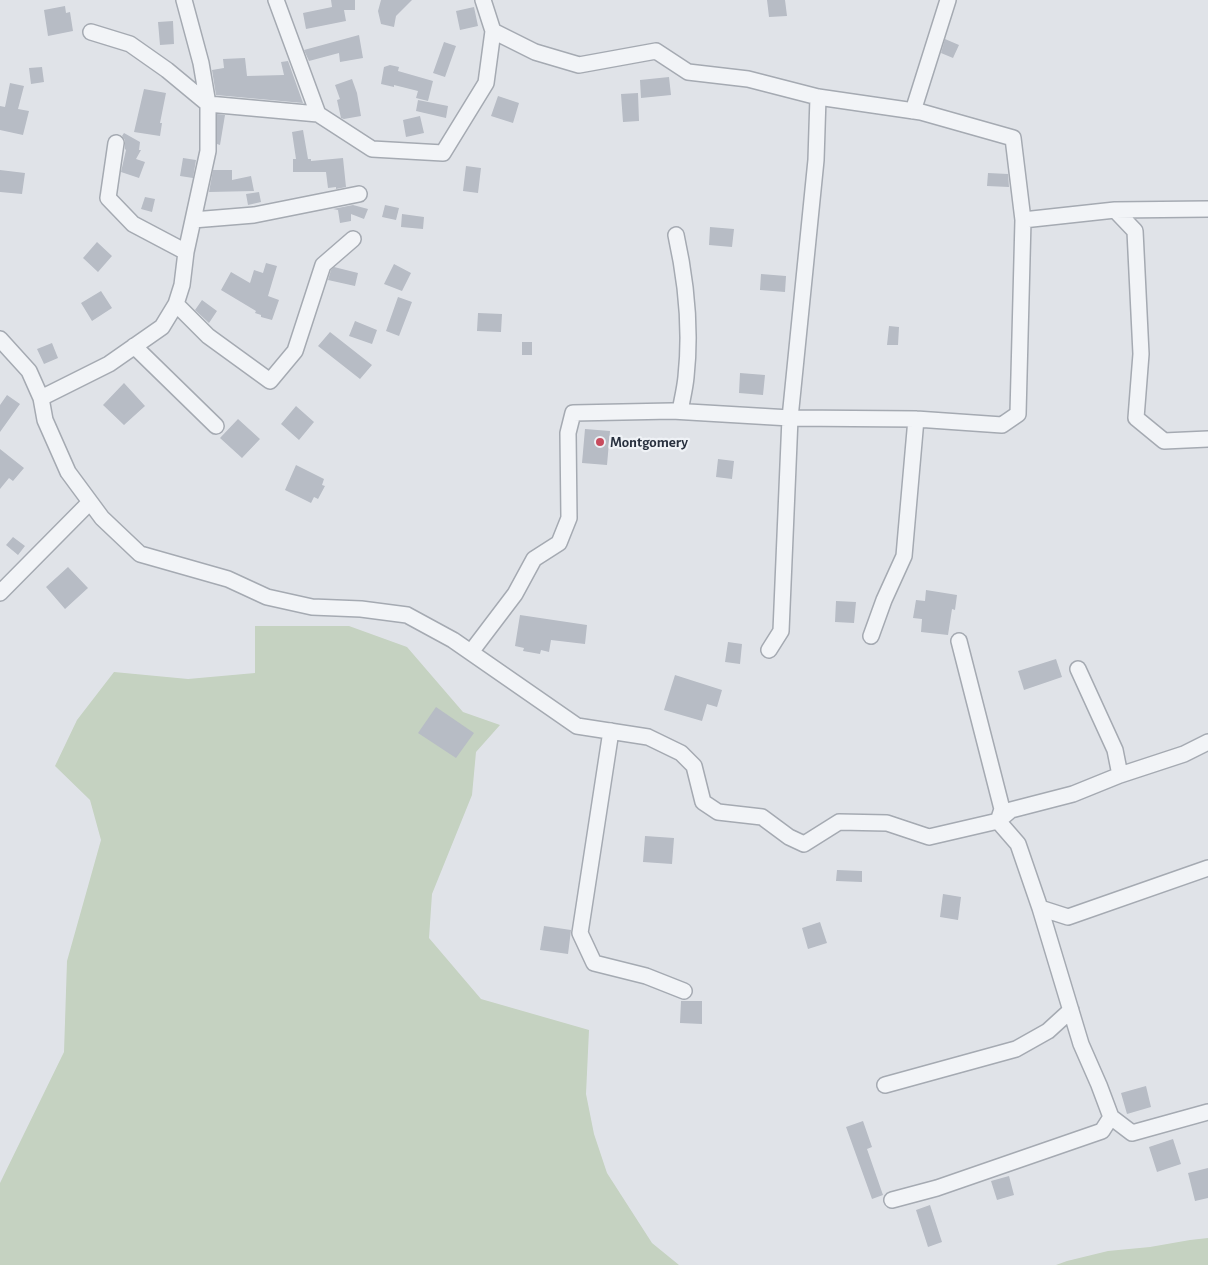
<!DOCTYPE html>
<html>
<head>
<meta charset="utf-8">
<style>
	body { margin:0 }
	canvas { display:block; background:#e0e3e8 }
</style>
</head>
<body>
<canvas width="1208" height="1265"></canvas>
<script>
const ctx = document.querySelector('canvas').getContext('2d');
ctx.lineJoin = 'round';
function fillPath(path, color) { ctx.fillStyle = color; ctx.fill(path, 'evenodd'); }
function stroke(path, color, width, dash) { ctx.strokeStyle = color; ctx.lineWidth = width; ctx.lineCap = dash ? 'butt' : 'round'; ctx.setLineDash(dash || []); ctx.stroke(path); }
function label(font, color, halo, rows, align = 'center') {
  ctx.font = font + ' "Alegreya Sans",sans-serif'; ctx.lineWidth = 4.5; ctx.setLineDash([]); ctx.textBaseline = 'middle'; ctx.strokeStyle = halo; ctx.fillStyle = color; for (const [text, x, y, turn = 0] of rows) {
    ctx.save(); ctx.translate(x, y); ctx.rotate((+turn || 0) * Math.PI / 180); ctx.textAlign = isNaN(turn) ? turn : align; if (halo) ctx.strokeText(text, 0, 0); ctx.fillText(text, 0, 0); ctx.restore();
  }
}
fillPath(new Path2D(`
	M255,626H349L407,647L463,712L500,725L476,752L472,795L432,894L429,938L481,999L589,1030L586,1094L594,1134L607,1173L652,1243L679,1265H0V1183L64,1052L67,961L101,840L90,800L55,766L77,720L114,672L188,679L255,673Z
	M1208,1238V1265H1056L1067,1261L1108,1251L1150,1247L1190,1240Z`), '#c5d2c1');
fillPath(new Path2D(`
	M331,0H355V10H344L346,21L306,29L303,13L332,7Z
	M381,0H412L396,16L394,27L381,24L378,11Z
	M767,0H785L787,16L769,17Z
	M65,6L66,13L70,12L73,31L48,36L44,10Z
	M474,7L478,26L460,30L456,11Z
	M173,21L174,44L160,45L158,22Z
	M359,35L363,58L340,62L339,53L309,61L304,50Z
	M945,39L959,45L953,58L941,53Z
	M444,42L456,46L445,77L433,73Z
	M245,58L247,76L284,75L281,62L288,61L303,103L216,95L212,70L224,68L223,59Z
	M390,65L399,67L398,71L433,81L428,101L416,98L418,91L394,85V87L381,84L384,67Z
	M42,67L44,82L31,84L29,68Z
	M669,77L671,95L641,98L640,80Z
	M352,79L357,93L361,116L344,119L341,118L337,100L340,99L335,85Z
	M10,83L24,86L18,109L29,111L23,135L0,130V106L5,107Z
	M144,89L166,93L160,123H162L160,136L134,132Z
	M638,93L639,121L623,122L621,94Z
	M498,96L519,103L513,123L491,116Z
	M418,100L448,106L446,118L416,111Z
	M217,114L225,115L220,145L217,144Z
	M420,116L424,133L406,137L403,120Z
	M303,130L308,159H311V161L343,158L346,187L336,189V187L328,188L326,172H293V159H296L292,132Z
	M124,133L140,142L139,150H141L136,159L145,162L139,178L121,172L126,150L125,149V140L122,136Z
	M183,158L196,160L193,178L180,176Z
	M466,166L481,168L478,193L463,191Z
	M0,170L25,173L22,194L0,192Z
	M213,170H232V180L251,176L254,191L209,192Z
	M988,173L1008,174L1009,187L987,186Z
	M259,192L261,202L248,205L246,194Z
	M145,197L155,199L152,212L141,209Z
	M353,205L368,209L364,219L351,214V221L340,223L338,210L333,209Z
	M385,205L399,208L396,220L382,217Z
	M402,214L424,217L423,229L401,227Z
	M710,227L734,229L732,247L709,245Z
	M97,242L112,256L98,272L83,258Z
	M266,263L277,266L268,296L279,300L272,320L261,317V315L255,313L256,311L221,290L231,272L250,283L254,270L263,273Z
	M394,264L411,273L402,291L384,284Z
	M334,267L358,273L355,286L328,280L331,270Z
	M761,274L786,276L785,292L760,290Z
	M101,291L112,308L92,321L81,303Z
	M398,297L412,302L399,336L386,331Z
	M202,300L217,311L209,323L195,310Z
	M478,313L502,314L501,332L477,331Z
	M355,321L377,330L372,344L349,336Z
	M889,326L899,327L898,345H887Z
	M330,332L372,365L360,379L318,346Z
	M522,342H532V355H522Z
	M52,343L58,358L44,364L37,349Z
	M740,373L765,375L763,395L739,393Z
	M124,383L145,406L124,425L103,405Z
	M7,395L20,404L0,432V405Z
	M296,406L314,422L299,440L281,424Z
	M238,419L260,439L242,458L220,438Z
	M585,429L610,431L607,465L582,463Z
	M0,449L24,468L13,481L9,478L0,489Z
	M718,459L734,461L732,479L716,477Z
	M296,465L324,479L322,485L325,486L318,499L314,497L311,503L285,490Z
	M13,537L25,546L18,555L6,545Z
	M68,567L88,588L65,609L46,587Z
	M926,590L957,595L955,610L952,609L948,635L921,632L922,619L913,618L916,600L925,601Z
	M836,601L856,602L854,623L835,622Z
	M520,615L587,625L585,644L551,640L549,652L541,650L540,654L523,651L524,648L515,646Z
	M728,642L742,644L740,664L725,662Z
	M1056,659L1062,677L1024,690L1018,671Z
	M675,675L722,690L717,707L707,704L702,721L664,710Z
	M436,707L474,733L456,758L418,733Z
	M645,836L674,838L672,864L643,862Z
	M837,870L862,871V882L836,881Z
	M943,894L961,897L958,920L940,917Z
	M820,922L827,943L808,949L802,928Z
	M544,926L571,930L568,954L540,950Z
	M681,1001H702V1024L680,1023Z
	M1146,1086L1151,1107L1127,1114L1121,1093Z
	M863,1121L872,1147L867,1149L883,1195L872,1199L846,1127Z
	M1173,1139L1181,1164L1157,1172L1149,1147Z
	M1208,1168V1198L1195,1201L1188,1173Z
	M1009,1176L1014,1195L997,1200L991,1181Z
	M930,1205L942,1242L928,1247L916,1210Z`), '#b7bcc5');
const street = new Path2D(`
	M276,0L318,114
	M483,0L493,31L535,52L579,65L656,51L688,72L748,79L818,97L921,112L1013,138L1023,220
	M91,32L130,44L167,70L208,104L318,114L372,149L443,153L486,83L493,31
	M913,111L948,0
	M116,143L108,198L133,224L186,252
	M1115,210L1208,209
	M193,220L254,215L359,194
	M676,235C686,280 691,331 686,377C685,388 682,400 680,411
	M176,304L208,336L270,381L295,351L323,265L353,239
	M0,339L29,371L41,398L45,420L68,472L102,518L140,554L228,579L267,597L312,607L361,609L407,615L453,640L577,726L648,737L681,753L694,766L703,802L718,812L762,817L789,837L804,844L839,822L887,823L929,837L998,821L1011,810L1073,794L1120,775L1184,754L1208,742
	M134,346L216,426
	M41,398L109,364L162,327L176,304L182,285L186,252L208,151V104L201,63L184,0
	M0,593L90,502
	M871,636L884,600L904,556L916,419
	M769,650L781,631L790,418L816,160L818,97
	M471,652L515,594L534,559L559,543L569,518L568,433L573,413L672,411L790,418L916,419L1002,425L1018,414L1023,220L1115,210L1135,231L1141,354L1136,418L1164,441L1208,439
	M1078,669L1115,750L1120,775
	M611,731L580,933L594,963L646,976L684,991
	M1040,908L1068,917L1208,868
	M885,1085L1016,1049L1048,1031L1071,1010
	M1111,1117L1132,1133L1208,1112
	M892,1200L937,1188L1102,1131L1111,1117L1099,1085L1081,1044L1040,908L1018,844L998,821L1002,809L959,641`);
stroke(street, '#a5aab2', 18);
stroke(street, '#f2f4f7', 15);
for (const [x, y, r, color] of [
	[600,442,5,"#c74b5d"]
]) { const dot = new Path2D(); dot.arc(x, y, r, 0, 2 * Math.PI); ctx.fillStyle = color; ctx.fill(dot); stroke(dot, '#eff2f6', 2); }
label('bold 15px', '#29313f', '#eff2f6', [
	["Montgomery",610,442]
], 'left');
</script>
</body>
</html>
